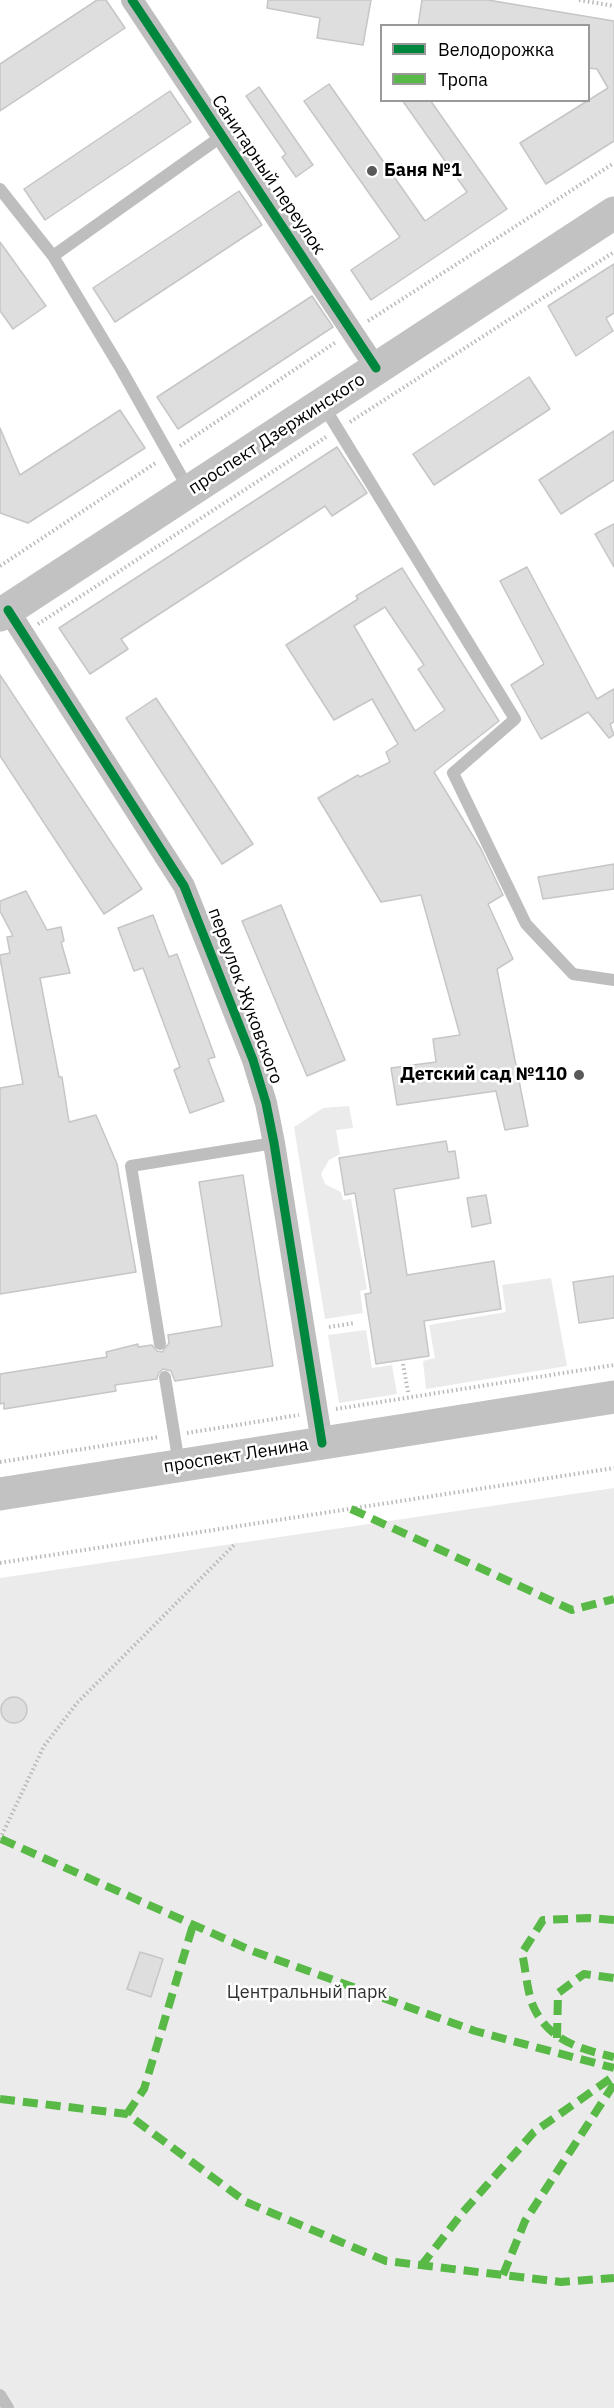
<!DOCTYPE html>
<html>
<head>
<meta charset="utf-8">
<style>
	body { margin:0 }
	#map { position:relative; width:614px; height:2408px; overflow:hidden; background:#fff; font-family:"IBM Plex Sans",sans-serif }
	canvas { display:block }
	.legend { position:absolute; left:380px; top:24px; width:210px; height:78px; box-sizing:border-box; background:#fff; border:2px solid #999; margin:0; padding:8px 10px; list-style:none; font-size:18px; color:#000 }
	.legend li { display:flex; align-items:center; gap:12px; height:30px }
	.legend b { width:30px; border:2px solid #999 }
</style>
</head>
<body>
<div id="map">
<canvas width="614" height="2408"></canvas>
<ul class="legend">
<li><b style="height:8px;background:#00873e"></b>Велодорожка</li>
<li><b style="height:8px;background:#58b947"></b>Тропа</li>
</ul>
</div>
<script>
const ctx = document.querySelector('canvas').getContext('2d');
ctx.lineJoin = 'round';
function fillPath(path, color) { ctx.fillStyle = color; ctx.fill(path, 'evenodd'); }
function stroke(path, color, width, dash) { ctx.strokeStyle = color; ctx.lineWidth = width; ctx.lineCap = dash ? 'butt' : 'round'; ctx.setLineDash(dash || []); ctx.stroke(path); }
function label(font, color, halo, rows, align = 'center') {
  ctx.font = font + ' "IBM Plex Sans",sans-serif'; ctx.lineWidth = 5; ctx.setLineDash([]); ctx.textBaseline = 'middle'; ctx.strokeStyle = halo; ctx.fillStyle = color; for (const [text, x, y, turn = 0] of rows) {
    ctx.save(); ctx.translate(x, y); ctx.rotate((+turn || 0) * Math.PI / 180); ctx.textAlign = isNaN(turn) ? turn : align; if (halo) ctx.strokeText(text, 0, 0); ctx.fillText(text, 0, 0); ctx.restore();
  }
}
fillPath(new Path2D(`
	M349,1106L353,1128L336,1130L340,1154L329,1160L321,1174L325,1184L341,1192L343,1200L351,1199L367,1289L360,1291L363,1313L325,1319L294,1127L323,1108Z
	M551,1278L567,1366L426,1389L423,1361L435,1358L429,1325L506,1312L502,1285Z
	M366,1330L372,1368L392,1365L397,1394L339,1403L328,1335Z
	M614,1488V2408H0V1578Z`), '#ebebeb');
const building = new Path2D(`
	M97,0H106L125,28L0,111V64Z
	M268,0H371L363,45L317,38L320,18L267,8Z
	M422,0H488L614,21V141L546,184L520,143L608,88L597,69L588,68V26H418Z
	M329,84L425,221L467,192L402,100H430L507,209L371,300L351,270L400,237L304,101Z
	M259,87L313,165L296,177L282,157L286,154L246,96Z
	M170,91L191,122L45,220L24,189Z
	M239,191L262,225L115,322L93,288Z
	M0,242L46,306L13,329L0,311Z
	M614,264V313L606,318L613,331L576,356L548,306Z
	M312,296L333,327L178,429L157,397Z
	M529,377L550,409L434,485L413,454Z
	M120,410L145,448L28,523L0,513V428L20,475Z
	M614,431V480L561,514L539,480Z
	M337,447L367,493L332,516L325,506L121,639L128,649L90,674L59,628Z
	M614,524V567L595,534Z
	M527,567L597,699L614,689V722L610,724L614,735L609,738L588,712L541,739L511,685L544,664L500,581Z
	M402,568L499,721L434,772L481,849L503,895L488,904L513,959L497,969L528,1126L505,1130L496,1091L397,1105L391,1068L436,1062L433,1039L460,1035L421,895L381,902L318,798L358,775L360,777L390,762L386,752L398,744L372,699L334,720L286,645L358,599L356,596ZM385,607L424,665L418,669L445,710L415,731L354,626Z
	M0,675L142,889L104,914L0,756Z
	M156,698L253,844L222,864L126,718Z
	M614,864V889L543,899L538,877Z
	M26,891L47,930L61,927L64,941L61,942L70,973L40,978L59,1077H62L69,1122L96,1115L117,1164L136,1272L0,1294V1088L23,1084L0,958V955L10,953L7,937L13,936L0,911V901Z
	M281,905L345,1060L307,1076L242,921Z
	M153,915L169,957L177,954L215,1057L208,1059L224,1101L190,1113L174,1070L180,1067L143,968L134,971L118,928Z
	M446,1141L448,1152L455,1151L459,1178L394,1189L407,1275L494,1261L501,1309L424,1321L429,1356L376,1364L365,1294L371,1293L355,1193L345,1195L339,1158Z
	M243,1175L273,1366L175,1381L171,1371L163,1369L158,1374L157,1379L115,1385L116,1391L4,1409V1403L0,1404V1374L107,1357L106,1352L138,1344V1347L152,1345L157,1351L162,1352L169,1343L168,1335L222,1326L199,1182Z
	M486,1195L491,1223L472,1227L467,1198Z
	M614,1276V1318L579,1323L573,1282Z
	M1 1710a13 13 0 1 1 26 0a13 13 0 1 1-26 0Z
	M140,1952L163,1959L151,1997L127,1989Z`);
fillPath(building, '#dedede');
stroke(building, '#c6c6c6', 1.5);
stroke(new Path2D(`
	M579,0L614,6
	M368,321L614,163
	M350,422L614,252
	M180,446L336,342
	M0,566L157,462
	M38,624L326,437
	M329,1327L355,1323
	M403,1364L408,1392
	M336,1409L614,1365
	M187,1433L299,1415
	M0,1462L159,1437
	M0,1563L614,1468
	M0,1839L44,1746L77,1703L236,1543`), '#b9b9b9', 4, [1.5, 3]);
stroke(new Path2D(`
	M0,189L53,256L121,369L189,490
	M53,256L222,136
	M323,405L515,719L453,773L526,924L573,974L614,980
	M160,1344L131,1166L274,1143
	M165,1377L179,1464
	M0,2395L8,2408`), '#bebebe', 12);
stroke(new Path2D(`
	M132,0L376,368
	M8,610L184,886L253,1060L266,1103L274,1143L322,1443`), '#bebebe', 22);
stroke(new Path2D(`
	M0,615L614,213
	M0,1494L614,1397`), '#c2c2c2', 33);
stroke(new Path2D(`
	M351,1509L572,1610L614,1599
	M1,1839L250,1950L475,2031L614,2068
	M614,1920L589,1918L543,1920L522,1953C526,1970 527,1993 534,2008C550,2041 580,2049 614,2057
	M557,2038L558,1993L584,1974L614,1978
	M0,2099L127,2114L246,2202L386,2261L561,2282L614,2278
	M127,2114L144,2089L193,1925
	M421,2266L463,2212L534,2132L614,2076
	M503,2275L525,2221L614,2084`), '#58b947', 8, [15, 8]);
stroke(new Path2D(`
	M132,0L376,368
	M8,610L184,886L253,1060L266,1103L274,1143L322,1443`), '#00873e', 9);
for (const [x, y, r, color] of [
	[372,171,6,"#595959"],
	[579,1075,6,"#595959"]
]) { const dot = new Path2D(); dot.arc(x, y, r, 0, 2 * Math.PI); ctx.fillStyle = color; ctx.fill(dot); stroke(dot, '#fff', 2); }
label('bold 18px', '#000', '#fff', [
	["Баня №1",384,171],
	["Детский сад №110",567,1075,"right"]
], 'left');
label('18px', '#000', '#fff', [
	["Санитарный переулок",268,175,56],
	["проспект Дзержинского",277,434,-33],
	["переулок Жуковского",245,996,70],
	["проспект Ленина",236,1456,-9]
]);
label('18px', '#313131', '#fff', [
	["Центральный парк",307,1993]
]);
</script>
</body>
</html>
